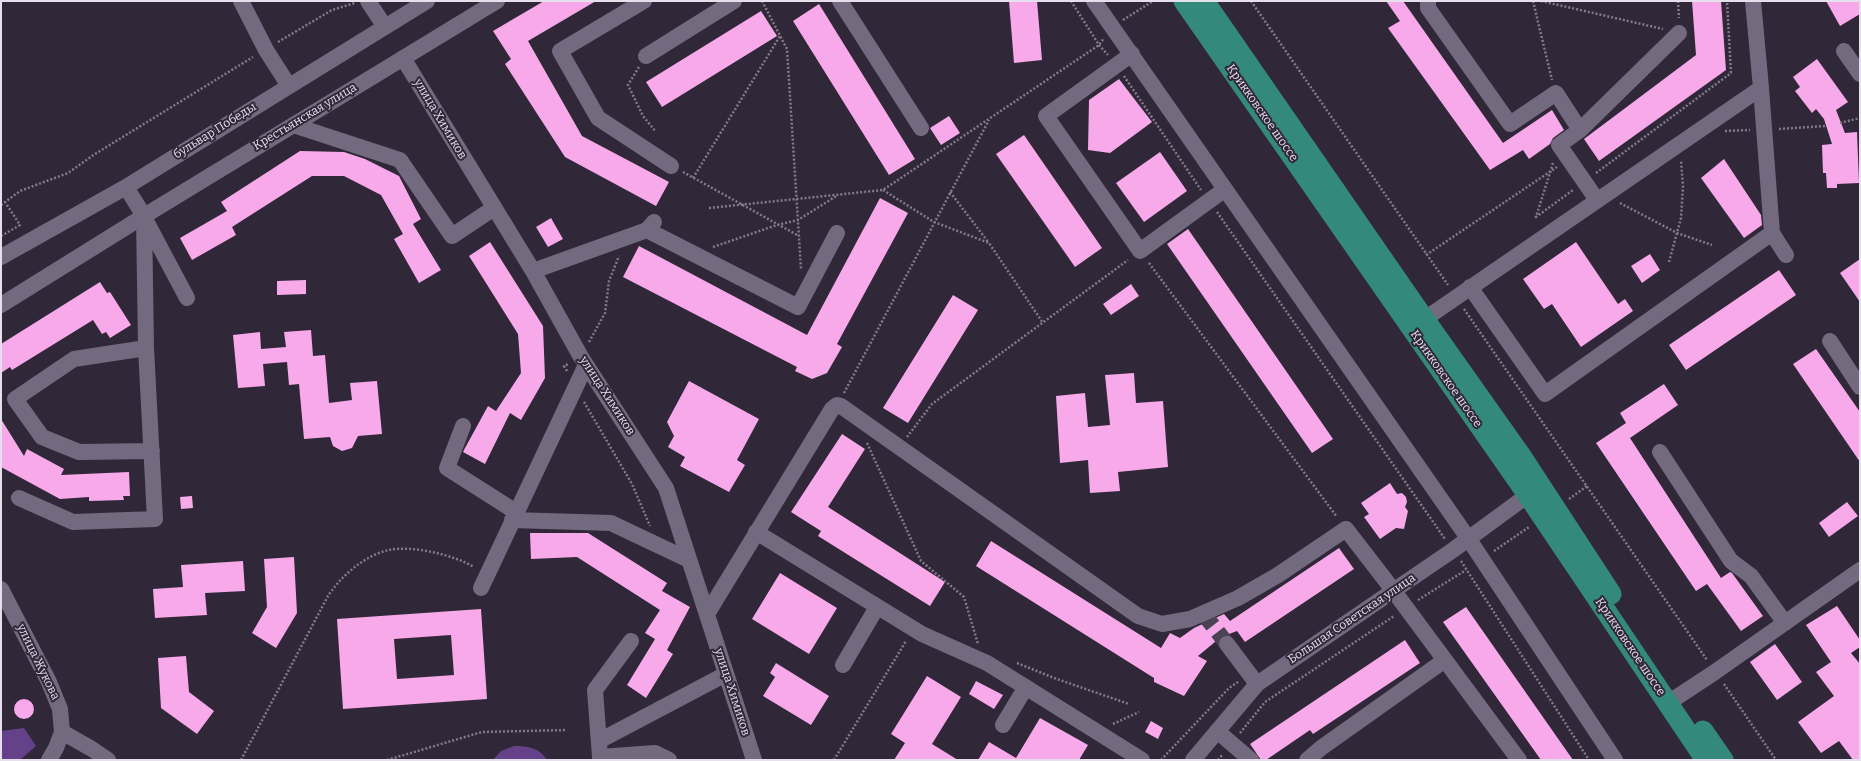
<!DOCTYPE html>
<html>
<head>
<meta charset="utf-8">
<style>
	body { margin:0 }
	#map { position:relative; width:1861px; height:761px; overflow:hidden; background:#302739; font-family:Bitter,serif }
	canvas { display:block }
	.frame { position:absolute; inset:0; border:2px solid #e6e0ec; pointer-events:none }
</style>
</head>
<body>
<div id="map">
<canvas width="1861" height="761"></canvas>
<div class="frame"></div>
</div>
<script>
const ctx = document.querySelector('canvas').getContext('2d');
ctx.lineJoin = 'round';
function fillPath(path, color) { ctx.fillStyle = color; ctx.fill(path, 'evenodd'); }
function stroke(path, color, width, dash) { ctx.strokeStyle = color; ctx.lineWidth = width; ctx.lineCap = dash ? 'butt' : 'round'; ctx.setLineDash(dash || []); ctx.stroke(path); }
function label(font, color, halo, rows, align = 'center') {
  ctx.font = font + ' Bitter,serif'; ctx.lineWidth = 4; ctx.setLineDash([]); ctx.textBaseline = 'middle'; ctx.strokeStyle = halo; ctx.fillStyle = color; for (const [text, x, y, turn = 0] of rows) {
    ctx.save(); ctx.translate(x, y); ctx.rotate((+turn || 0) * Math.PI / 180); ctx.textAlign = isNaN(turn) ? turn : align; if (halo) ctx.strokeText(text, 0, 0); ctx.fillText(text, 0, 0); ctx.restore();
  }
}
fillPath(new Path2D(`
	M24,728L36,746L20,760H1V731Z
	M514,746C528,746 540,748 547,760H493L501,751Z`), '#654189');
fillPath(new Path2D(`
	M544,1H596L528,41L582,136L669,182L656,206L565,157L505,64L511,59L493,31Z
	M1009,1H1037L1042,60L1014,63Z
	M1386,1H1403L1503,143L1552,110L1564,130L1553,138L1550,144L1529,159L1523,150L1490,170L1388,28L1400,21Z
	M1692,1H1721L1726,70L1599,161L1584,139L1696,55Z
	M1826,1H1860V14L1840,26Z
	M819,4L915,159L889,175L793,21Z
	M761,11L777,36L662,107L646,82Z
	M1817,59L1848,102L1836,110L1845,133L1857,132L1859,183L1837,184V188H1827L1826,173H1823L1822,145L1832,144L1824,119L1816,109L1812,113L1795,91L1800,87L1793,77Z
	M1119,79L1152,122L1110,153L1088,150L1089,100Z
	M949,116L960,133L941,145L930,128Z
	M1024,135L1102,248L1075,267L996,154Z
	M300,151L344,152L365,159L399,176L421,219L413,224L441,270L419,283L394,239L403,234L381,195L344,176H312L232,227L236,235L192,260L180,238L227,211L221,202Z
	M1160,152L1187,191L1144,222L1116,183Z
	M1724,159L1761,215L1762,225L1744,238L1701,178Z
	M880,198L908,213L837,344L842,347L827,373L812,379L795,371L797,367L623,277L639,246L807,335Z
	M551,218L563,239L548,247L536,227Z
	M1188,229L1333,439L1312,453L1167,244Z
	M490,242L543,326L545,378L521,420L510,413L485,464L463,452L465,448L488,406L496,411L521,373L518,334L469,256Z
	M1576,242L1618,304L1625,299L1633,311L1581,347L1552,304L1544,309L1523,279Z
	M1650,254L1660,270L1642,283L1631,266Z
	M1860,259V302L1840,273Z
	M1779,270L1796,295L1686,370L1669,345Z
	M306,280V294L277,295V281Z
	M100,282L107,293L110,292L131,325L110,338L106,332L102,334L93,320L12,370L10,367L1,373V344Z
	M1131,284L1139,296L1111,315L1103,304Z
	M953,295L978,310L908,423L883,408Z
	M311,330L313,356L325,355L329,403L352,400L350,383L377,381L382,434L358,436L352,448L342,451L333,446L330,437L304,439L299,384L289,385L287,362L263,364L265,386L238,388L233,335L260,332L261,349L286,347L284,332Z
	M1816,349L1860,412V462L1793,364Z
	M1134,373L1136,403L1163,401L1168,467L1118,472L1120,491L1090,493L1088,460L1060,463L1056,396L1085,393L1088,427L1110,425L1105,375Z
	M689,381L759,419L737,460L745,465L729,492L680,466L685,457L668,447L674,436L667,422Z
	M1664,384L1678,405L1630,438L1721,578L1730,572L1732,573L1763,616L1741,631L1707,584L1696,591L1596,443L1626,423L1620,413Z
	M1,419L24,456L27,449L64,469L61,475L129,472L130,496H123L124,500L89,501V497L60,499L1,467Z
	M842,434L865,449L828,507L945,582L930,606L818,536L821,531L791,512Z
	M1390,483L1397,494L1402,493L1406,497L1407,502L1405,507L1408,511L1404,529L1396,528L1380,539L1364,517L1369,514L1361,503Z
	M192,496L193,508L181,509L180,497Z
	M1847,502L1858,516L1829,537L1819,523Z
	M530,533H588L667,583L662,591L690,607L667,650L673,654L646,698L627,685L655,639L645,633L660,610L577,557L531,559Z
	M991,541L1161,648L1170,633L1180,638L1194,628L1224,614L1230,621L1339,548L1354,569L1245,642L1237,631L1221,637L1198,656L1207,661L1184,696L1154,682V678L976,566Z
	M294,557L297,613L276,648L252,633L267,607L264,559Z
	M243,561L245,591L205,593L207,615L155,618L153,589L183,587L181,565Z
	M780,573L837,608L809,654L752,619Z
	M1837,606L1860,640V647L1851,653L1860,664V760H1853L1839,741L1821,753L1798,722L1834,696L1816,672L1831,662L1806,625Z
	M1466,607L1573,760H1541L1443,622Z
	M481,609L487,699L343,709L337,619ZM451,635L454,675L397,679L394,639Z
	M1405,640L1420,663L1313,734L1310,730L1266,760H1261L1250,744Z
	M1775,644L1802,682L1777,700L1750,662Z
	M186,656L189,692L214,711L197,734L161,708L158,658Z
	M776,663L829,696L811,725L763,696L775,677L770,673Z
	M927,676L961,697L932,744L958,760H894L905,743L891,734Z
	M976,681L1003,695L994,709L969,694Z
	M14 709a10 10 0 1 1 20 0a10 10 0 1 1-20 0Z
	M1040,718L1088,745L1079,760H978L989,742L1016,758Z
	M1151,721L1163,728L1158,739L1145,732Z`), '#f8a9ea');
stroke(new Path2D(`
	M1203,613L1227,644`), '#4b4354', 16, [16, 8]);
stroke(new Path2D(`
	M762,1L787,49L801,269
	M1071,1L1099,45L1108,55
	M1251,1L1448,285
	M1533,1L1552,80
	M1541,1L1663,29
	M1678,1L1679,18
	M1123,20L1153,1
	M278,42L332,10L355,3
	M639,67L628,85L643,116L656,132
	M1124,76L1201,190
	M1840,123L1860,118
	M1779,129L1826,126
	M1725,131L1750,130
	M1553,163L1536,217L1573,190
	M683,172L799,236
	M1596,173L1731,73L1727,1
	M693,178L780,36
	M883,190L934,222L989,243L1043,323
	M950,192L989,243
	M1620,203L1677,233L1712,245
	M1,205L20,191L68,173L95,154L253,57
	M709,208L883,190L1099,45L1104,38
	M1217,212L1445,539
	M1,236L20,225L5,202
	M713,247L777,225L798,220L838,195
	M1426,255L1557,167
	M1669,262L1681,218L1683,187L1681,160
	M1149,263L1337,517
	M1464,309L1707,660
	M589,342L605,313L609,281L619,256
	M567,371L564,366L568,364
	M844,393L989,120
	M584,402L632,484L650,526
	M907,437L932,404L1128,260
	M867,443L921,561L964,597L978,644
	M1569,499L1587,486
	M1494,551L1529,527
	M1461,561L1589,760
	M1418,600L1466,570
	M1017,663L1054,678L1129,704
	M1724,684L1776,760
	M1113,724L1139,712
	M1240,733L1265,702L1394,616
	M241,760L328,596C341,576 365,555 389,550C412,545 454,555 474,567
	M387,760L482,732L567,730
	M834,760L906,641
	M1161,760L1229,688L1238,682
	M1218,760L1223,754`), '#837b8a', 2.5, [2, 2]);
stroke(new Path2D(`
	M241,1L266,50L289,86
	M368,1L385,27
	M644,1L560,51L598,118L671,166
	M840,1L921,128
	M1094,1L1468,538L1615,760
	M1428,1V8L1510,124L1556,93L1580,130
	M1844,51L1860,74
	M1132,54L1046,116L1140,251L1224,190
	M646,56L734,1
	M403,58L533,271L581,357L666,488L754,760
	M1761,88L1772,233L1786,255
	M293,125L400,160L452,236L494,208
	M126,187L144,216L497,1
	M1597,200L1559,145L1580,130L1679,33
	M145,219L187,298
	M647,230L798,307L837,233
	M1,257L126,187L427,1
	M533,271L647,230L654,222
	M1470,287L1545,394L1772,233
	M1,305L144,216L146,348L155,519L73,522L19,498
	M1416,325L1761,88L1753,1
	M1830,341L1860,387
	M146,348L74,359L15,399L42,437L79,452L152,451
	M463,426L447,468L516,512
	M1660,452L1731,561L1751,576L1785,623
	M512,520L611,523L689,560
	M756,532L922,634L987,663L1142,760
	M481,588L586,365
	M1,589L49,682L60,709L62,732L56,748L49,760
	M707,614L832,409L837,405L841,406L1138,616L1162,624L1190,619L1238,598L1278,575L1346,529L1393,590L1519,760
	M631,641L595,690L600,757L655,753L669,760
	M1227,644L1257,684
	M843,665L877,607
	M1668,703L1715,672L1860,570
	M1003,725L1026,687
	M1217,731L1251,760
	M62,732L92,749L108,760
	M599,741L726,674
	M1193,760L1257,684L1453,550L1528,495
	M1307,760L1321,748L1445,660`), '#746a7f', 16);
stroke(new Path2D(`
	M1184,1L1528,495L1706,760
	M1204,1L1417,309L1521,456L1611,594
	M1703,731L1723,760`), '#33897b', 21);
label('12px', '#e6e0ec', '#302739', [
	["Крикковское шоссе",1262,113,55],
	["Крестьянская улица",305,117,-31],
	["улица Химиков",440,119,59],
	["бульвар Победы",215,131,-32],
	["Крикковское шоссе",1446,379,55],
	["улица Химиков",607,396,57],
	["Большая Советская улица",1352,619,-34],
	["Крикковское шоссе",1630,647,56],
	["улица Жукова",38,662,64],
	["улица Химиков",732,692,72]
]);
</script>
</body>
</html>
